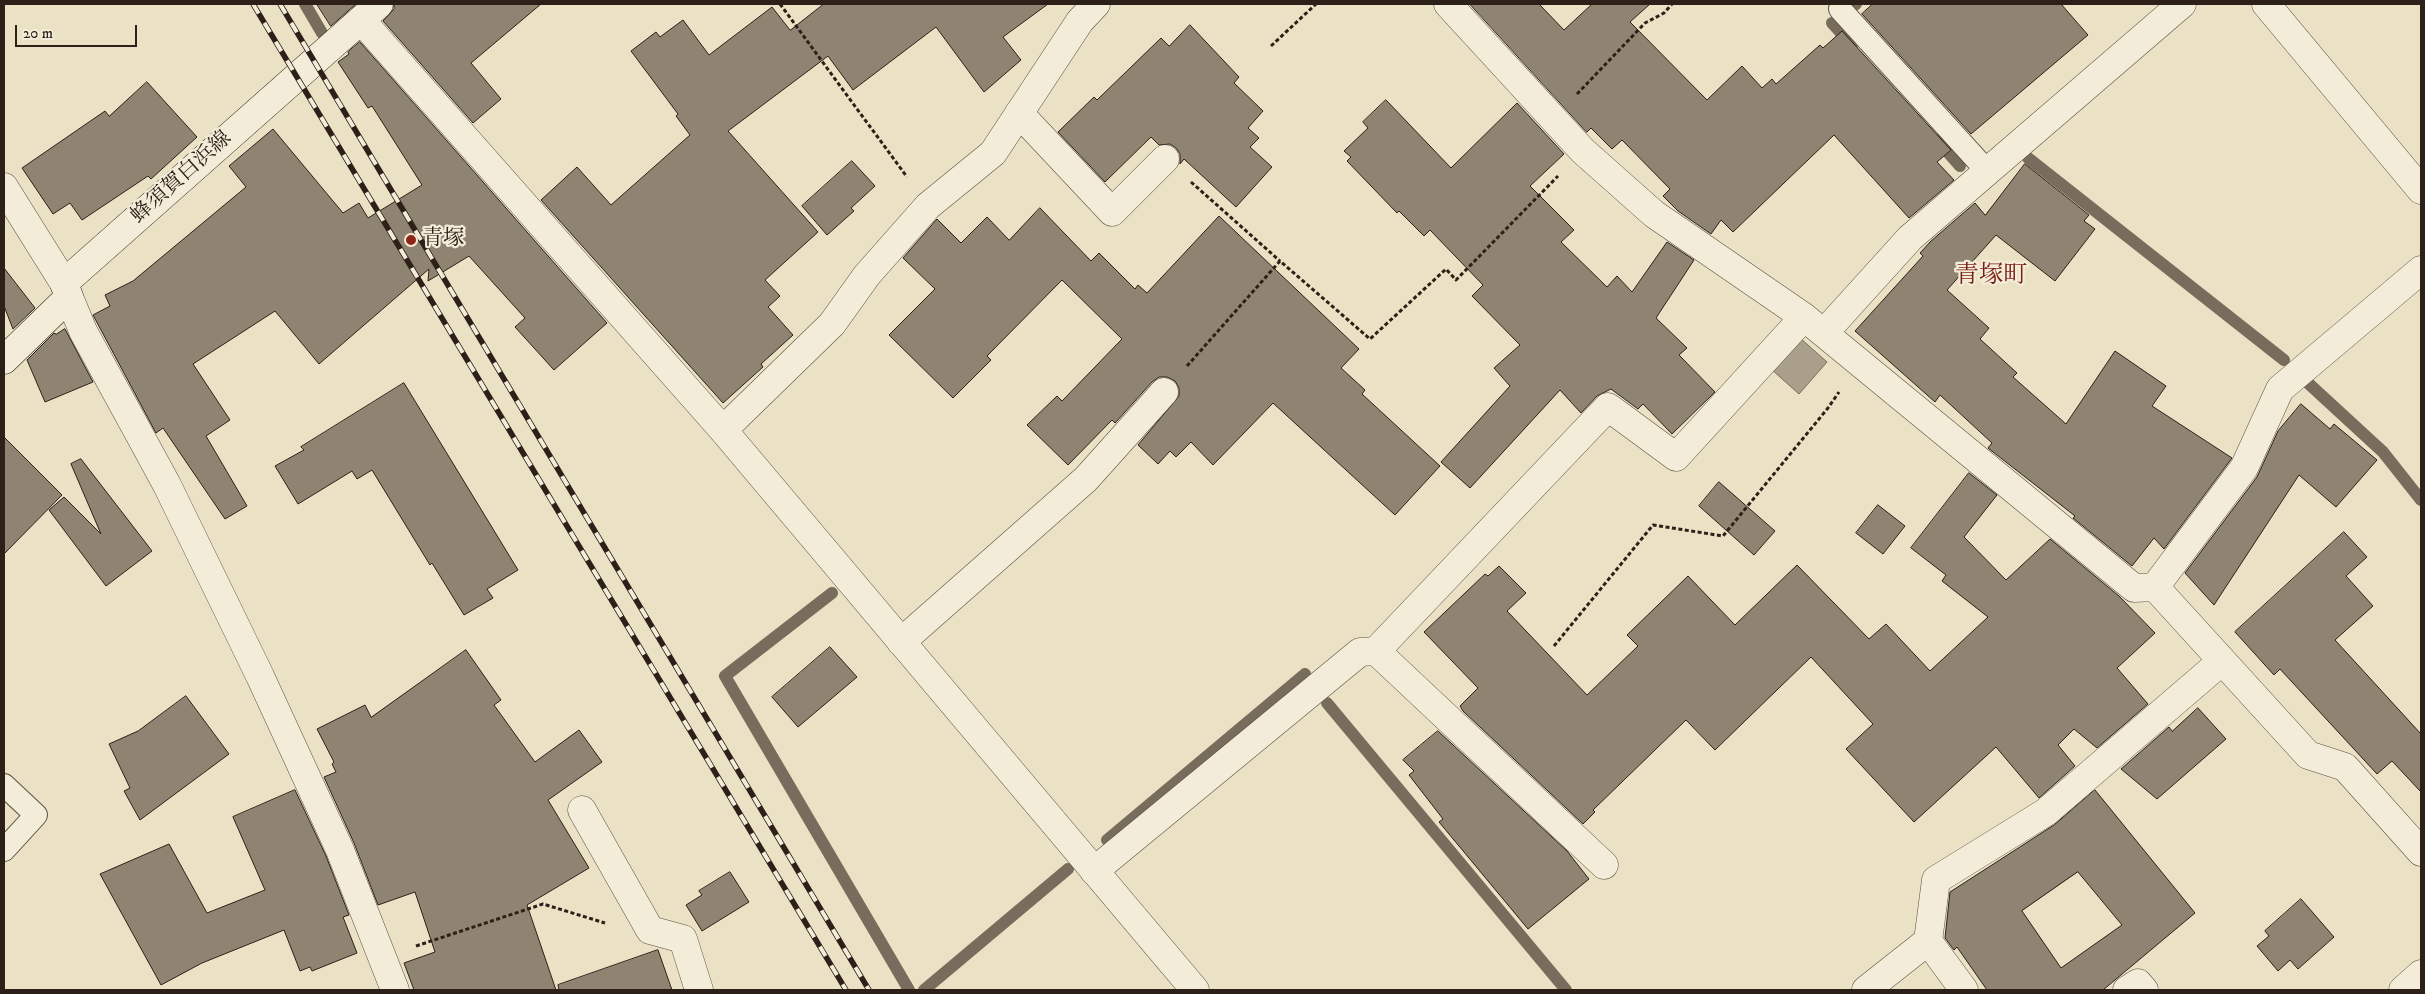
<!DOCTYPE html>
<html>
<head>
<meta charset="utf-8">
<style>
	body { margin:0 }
	#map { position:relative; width:2425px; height:994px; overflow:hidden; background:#ebe1c4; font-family:"IM FELL DW Pica",serif }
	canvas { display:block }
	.frame { position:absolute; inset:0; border:5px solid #2c2018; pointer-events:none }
	.scale { position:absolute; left:15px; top:25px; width:122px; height:22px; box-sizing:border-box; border:2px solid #2c2018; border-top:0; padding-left:6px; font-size:15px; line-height:18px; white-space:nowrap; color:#2c2018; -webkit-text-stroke:4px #f2ecd9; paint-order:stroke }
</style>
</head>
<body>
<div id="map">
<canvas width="2425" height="994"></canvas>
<div class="frame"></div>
<div class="scale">20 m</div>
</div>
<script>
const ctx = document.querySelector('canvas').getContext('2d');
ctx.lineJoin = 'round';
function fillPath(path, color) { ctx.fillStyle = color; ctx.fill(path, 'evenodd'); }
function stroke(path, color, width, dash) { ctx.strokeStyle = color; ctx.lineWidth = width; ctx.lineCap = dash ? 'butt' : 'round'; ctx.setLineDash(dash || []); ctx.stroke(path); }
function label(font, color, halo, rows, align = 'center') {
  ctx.font = font + ' "IM FELL DW Pica","Noto Serif JP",serif'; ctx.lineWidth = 4.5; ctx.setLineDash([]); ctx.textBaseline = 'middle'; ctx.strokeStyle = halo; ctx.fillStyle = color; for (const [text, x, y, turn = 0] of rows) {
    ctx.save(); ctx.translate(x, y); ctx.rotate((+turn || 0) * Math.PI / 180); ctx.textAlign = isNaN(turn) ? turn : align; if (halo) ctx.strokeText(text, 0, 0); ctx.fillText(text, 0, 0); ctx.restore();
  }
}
const water = new Path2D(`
	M1799,337L1827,362L1799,394L1771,369Z`);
fillPath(water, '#aa9f8a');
stroke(water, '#786c5c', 1);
stroke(new Path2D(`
	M305,4L322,33
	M1853,6L1856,4
	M1832,23L1852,45
	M1937,140L1960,166
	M2028,158L2284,360
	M2308,383L2383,452L2421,500
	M832,593L725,676L909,990
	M1327,703L1566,990
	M1107,840L1305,674
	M924,990L1068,869`), '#786c5c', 12);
const building = new Path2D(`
	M317,4H356L331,26Z
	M394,4H541L471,63L501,99L473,123L383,21L394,9Z
	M824,4H1048L1003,37L1021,60L984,92L936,27L853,90L828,56L728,131L818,232L765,280L780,296L768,307L793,335L761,364L763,367L723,403L541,200L577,167L611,205L690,135L676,116L678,114L631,51L656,32L660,37L683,20L709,55L772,7L790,30Z
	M1470,4H1539L1564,30L1592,4H1650L1630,22L1707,100L1742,66L1762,88L1772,79L1776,84L1820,45L1823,48L1842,31L1951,150L1937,162L1954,180L1909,218L1834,135L1733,232L1721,220L1711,234L1678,211L1663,196L1670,189L1622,140L1612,149L1591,128L1587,132Z
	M1873,4H2061L2088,35L1971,134L1862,14Z
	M1190,25L1239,77L1234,83L1263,111L1248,128L1259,138L1250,147L1272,167L1236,207L1184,159L1180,164V154L1176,148L1170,144L1159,145L1151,137L1105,182L1058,132L1094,97L1097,100L1161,38L1169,46Z
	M360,42L607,323L554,370L515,327L525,318L469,256L428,281L429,269L319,364L275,311L193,364L230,420L206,436L247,506L225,519L163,428L156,433L93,315L110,306L105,295L133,281L246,187L229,166L273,129L343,213L359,203L368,218L422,185L372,106L368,108L338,62L349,54L348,52Z
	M147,82L197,137L151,179L148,176L82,220L70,203L53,214L22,168L105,111L109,116Z
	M1386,100L1451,168L1517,103L1564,154L1530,186L1574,230L1561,242L1607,287L1617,276L1632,292L1667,242L1694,260L1656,318L1687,348L1679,355L1715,392L1672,434L1643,404L1638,409L1611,389L1597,396L1581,413L1560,390L1470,488L1441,462L1510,386L1494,368L1520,345L1472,296L1483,285L1430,230L1424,236L1399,211L1397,213L1347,161L1351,157L1344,151L1368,128L1363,122Z
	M852,161L875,186L851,208L854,211L827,235L802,206Z
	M2025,164L2089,215L2084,221L2095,229L2055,281L1996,235L1947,290L1989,328L1980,339L2017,373L2013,377L2066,424L2115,351L2166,386L2152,406L2232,458L2164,549L2154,538L2132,566L2073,518L2075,516L1988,448L1992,443L1940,395L1935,402L1855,331L1923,256L1920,253L1931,241L1975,203L1985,215Z
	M1040,208L1091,261L1099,253L1135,289L1138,285L1147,293L1219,216L1359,349L1341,368L1365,390L1362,394L1440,466L1395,515L1273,403L1213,465L1191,442L1176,457L1170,451L1158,464L1138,445L1179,396V388L1175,381L1167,377H1159L1152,382L1115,423L1112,420L1068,465L1027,425L1057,396L1062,401L1122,339L1062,280L987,356L991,360L953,398L889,335L935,289L903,258L937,219L961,243L987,217L1009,240Z
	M4,268L35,308L13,329L4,306Z
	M65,329L93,382L45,402L27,360L54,333L56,334Z
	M404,383L518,570L487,589L493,598L464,615L432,563L430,565L372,470L357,479L352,471L298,504L275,466L304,450L301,447Z
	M2301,404L2330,429L2334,424L2377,460L2336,507L2299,475L2214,605L2185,573L2257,477L2278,431Z
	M4,437L62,495L4,554Z
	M81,459L152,551L106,586L49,510L64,497L101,534L71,464Z
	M1969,473L1997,495L1964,537L2006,580L2050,539L2119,596L2155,633L2117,668L2148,704L2097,748L2074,729L2058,745L2075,766L2039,798L1996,747L1914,822L1846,749L1873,724L1811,657L1715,750L1686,720L1593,810L1595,812L1583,824L1463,711L1460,706L1478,688L1424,632L1485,574L1488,576L1499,566L1526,593L1507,611L1587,695L1638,646L1627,635L1688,576L1735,625L1797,565L1869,639L1886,624L1930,671L1988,617L1942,581L1946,575L1911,548Z
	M1719,482L1775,531L1754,555L1699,506Z
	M1878,505L1905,526L1883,554L1856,533Z
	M2344,532L2367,557L2346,576L2373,606L2335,640L2421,734V792L2392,761L2377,774L2280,669L2274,675L2235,632Z
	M830,647L857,677L798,727L772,697Z
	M466,650L501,700L494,705L535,762L579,730L602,762L548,800L589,868L527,905L556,990H414L404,963L435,952L415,892L378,905L354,843L324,777L336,772L332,764L334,762L317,729L365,705L371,717Z
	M186,696L229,754L140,820L124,791L130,788L109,744L138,731Z
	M2198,708L2226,739L2157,799L2121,769L2169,727L2172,731Z
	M1438,731L1567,851L1589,879L1528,929L1439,822L1443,819L1409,775L1414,771L1403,760Z
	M295,790L326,856L349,915L343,917L357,953L312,971L310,967L300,971L284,930L202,963L161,985L100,874L169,844L207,913L265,890L233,817Z
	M2095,790L2195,913L2103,990H1987L1957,947L1954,950L1945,938L1950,892L2054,825ZM2078,872L2122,925L2061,968L2022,911Z
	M730,872L749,902L702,931L686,905L702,895L699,891Z
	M2301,899L2334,937L2298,969L2290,960L2278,971L2257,946L2269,936L2265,931Z
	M658,950L672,990H559L558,985Z`);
fillPath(building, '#8f8471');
stroke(building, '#2c2018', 1);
const lane = new Path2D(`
	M1840,9L1987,171
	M4,785L36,815L4,850`);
const street = new Path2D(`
	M1448,4L1583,151L1654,214L1804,317L2134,588L2155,587
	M2266,4L2421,190
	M361,20L723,430L1195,990
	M1019,113L1112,212L1165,159
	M4,187L64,283
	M69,297L83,331L167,485L260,676L340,850L395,990
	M1824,333L1910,238L2182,4
	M723,430L832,324L867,275L928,206L993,153L1080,21L1096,4
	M2155,587L2244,468L2280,389L2421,270
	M2155,587L2308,755L2345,767L2421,852
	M901,642L1086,479L1164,392
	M1376,651L1608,407L1676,457L1804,317
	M582,810L650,930L683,939L699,990
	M1094,871L1360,652L1376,651L1604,865
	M1866,990L1928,941
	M1964,990L1928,941L1936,880L2046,812L2222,661
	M2127,990L2138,983L2144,990
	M2403,990L2421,974`);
const secondary = new Path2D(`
	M4,360L69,297L64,283L379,4`);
stroke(lane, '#5c5043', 24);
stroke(street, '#5c5043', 29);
stroke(secondary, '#2c2018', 29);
stroke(new Path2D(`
	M780,4L907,177
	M1271,46L1316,4
	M1577,94L1645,23L1664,13L1672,4
	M1191,182L1280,261
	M1187,366L1280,261L1370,339L1446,269L1456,280L1558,176
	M1554,646L1653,525L1723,536L1828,408L1839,392
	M416,946L543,904L605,923`), '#2c2018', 3, [4, 2.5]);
stroke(lane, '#f2ecd9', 22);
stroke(street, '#f2ecd9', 28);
stroke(secondary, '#f2ecd9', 28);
const rail = new Path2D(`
	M253,4L846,990
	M280,4L869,990`);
stroke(rail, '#2c2018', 5.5);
stroke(rail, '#f2ecd9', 4, [11]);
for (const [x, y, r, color] of [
	[411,240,6,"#8f2418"]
]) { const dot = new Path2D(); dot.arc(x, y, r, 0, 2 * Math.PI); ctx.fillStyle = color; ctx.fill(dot); stroke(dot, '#f2ecd9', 2); }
label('21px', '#2c2018', '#f2ecd9', [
	["蜂須賀白浜線",182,178,-42]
]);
label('21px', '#2c2018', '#f2ecd9', [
	["青塚",422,240]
], 'left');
label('24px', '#7a1f14', '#f2ecd9', [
	["青塚町",1991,277]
]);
</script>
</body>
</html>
